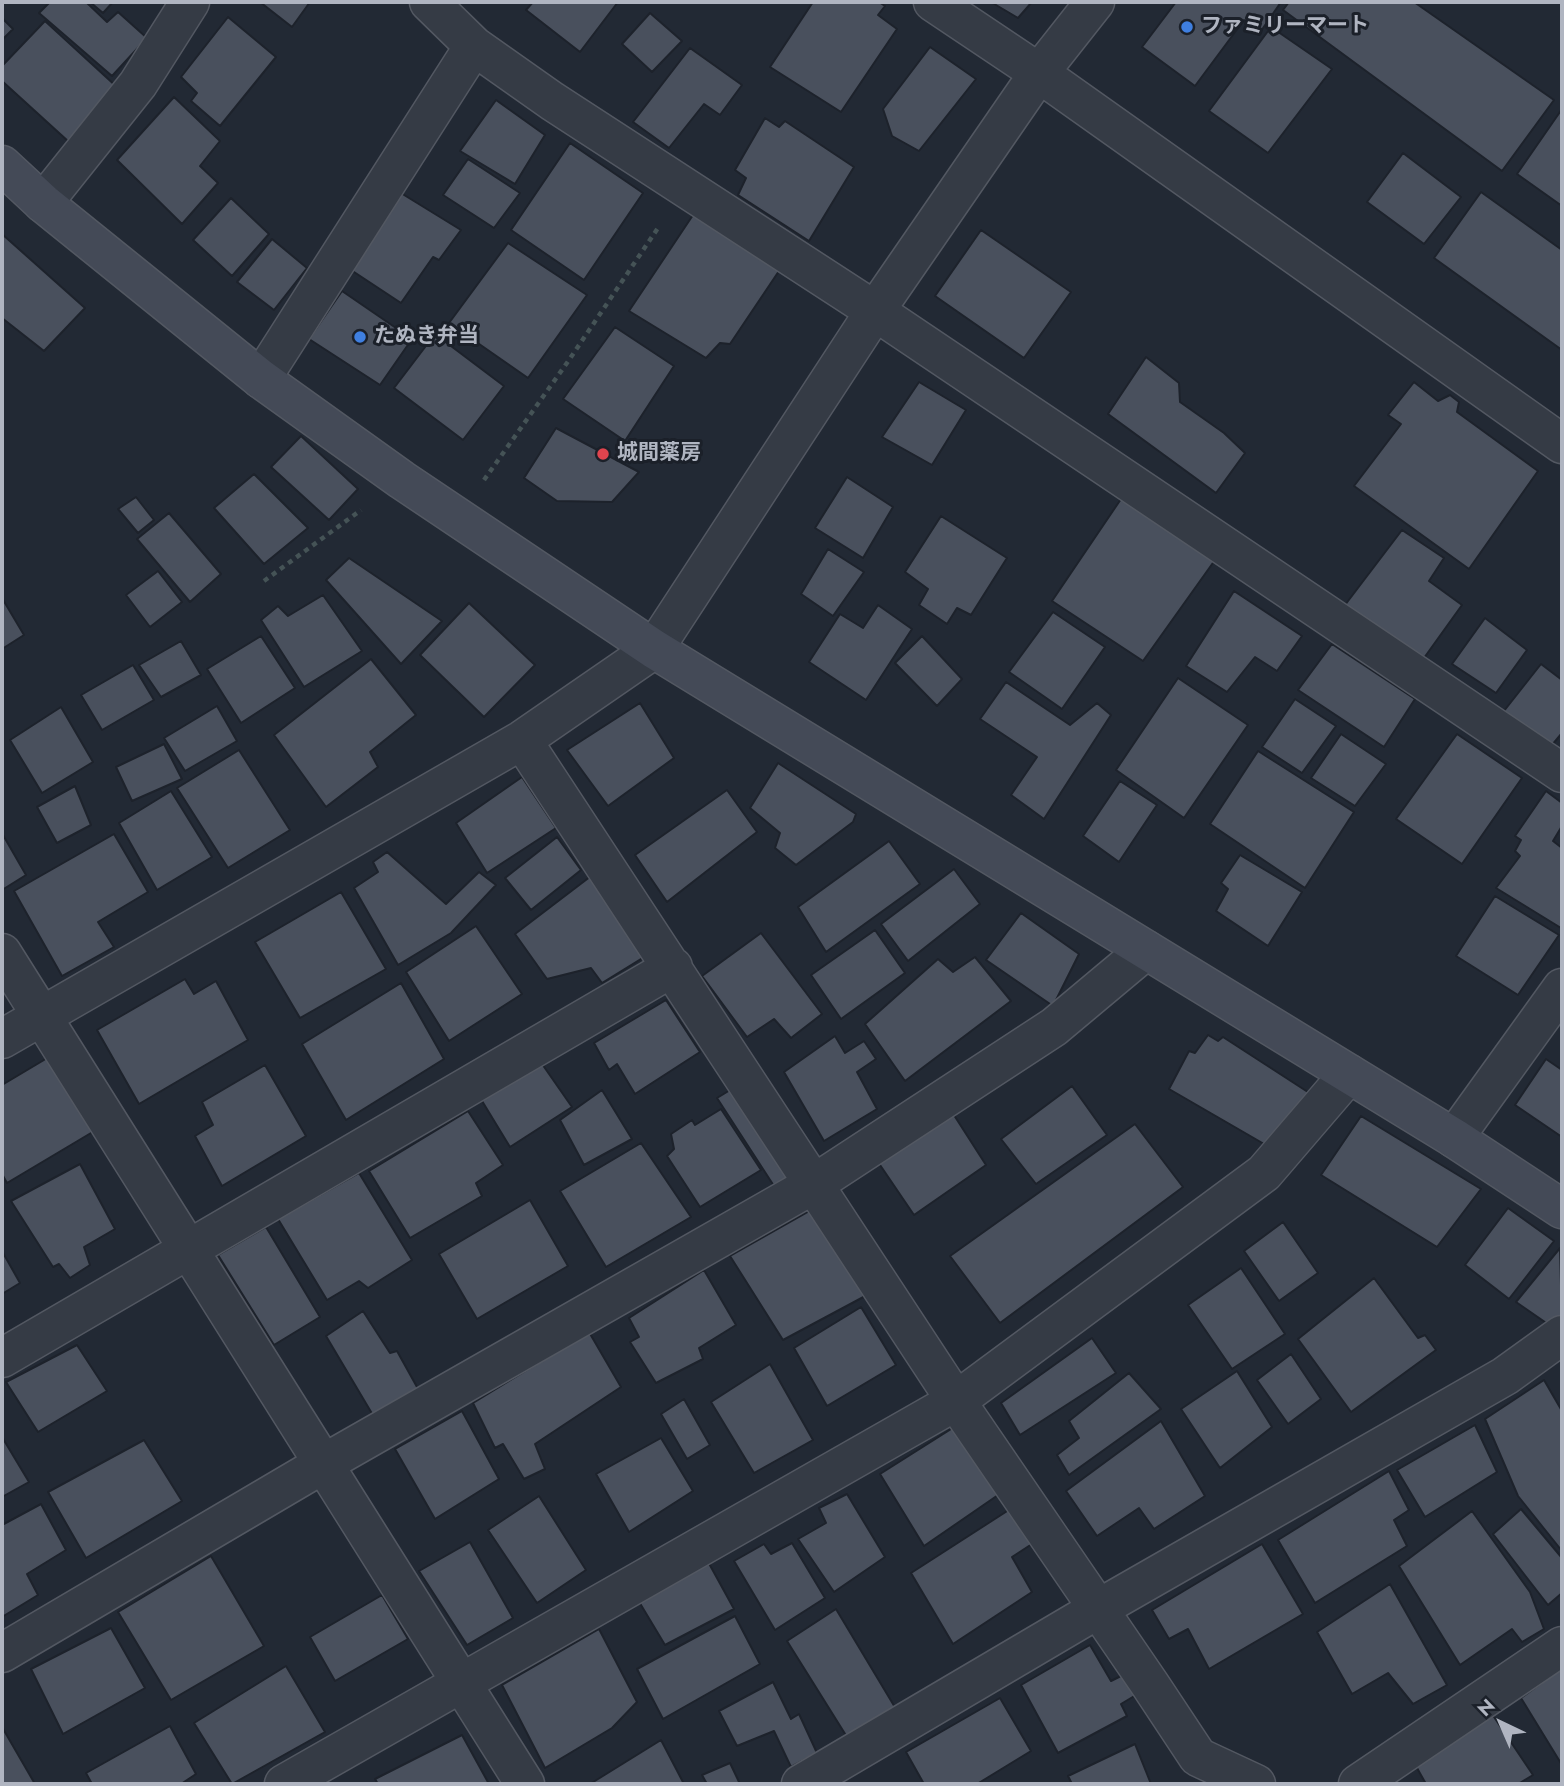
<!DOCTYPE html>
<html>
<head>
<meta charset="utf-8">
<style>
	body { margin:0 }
	#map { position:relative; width:1564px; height:1786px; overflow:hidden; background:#222934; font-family:Jost,sans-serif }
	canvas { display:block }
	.frame { position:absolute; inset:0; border:4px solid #b0b5c1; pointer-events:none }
	.north { position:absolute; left:1466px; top:1688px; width:70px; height:70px; -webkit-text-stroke:5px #1b2029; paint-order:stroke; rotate:316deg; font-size:19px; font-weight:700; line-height:28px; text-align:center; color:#b0b5c1 }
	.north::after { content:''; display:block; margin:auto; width:24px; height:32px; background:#b0b5c1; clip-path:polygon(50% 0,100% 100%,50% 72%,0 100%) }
</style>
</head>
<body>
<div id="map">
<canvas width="1564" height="1786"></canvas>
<div class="frame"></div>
<div class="north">N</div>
</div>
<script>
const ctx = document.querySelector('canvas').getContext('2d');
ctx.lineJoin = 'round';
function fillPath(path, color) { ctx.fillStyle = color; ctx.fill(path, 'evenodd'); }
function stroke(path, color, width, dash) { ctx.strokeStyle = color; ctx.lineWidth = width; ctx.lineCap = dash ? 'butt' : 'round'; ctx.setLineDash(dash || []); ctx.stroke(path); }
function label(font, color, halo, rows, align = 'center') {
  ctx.font = font + ' Jost,"Noto Sans JP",sans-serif'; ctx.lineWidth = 6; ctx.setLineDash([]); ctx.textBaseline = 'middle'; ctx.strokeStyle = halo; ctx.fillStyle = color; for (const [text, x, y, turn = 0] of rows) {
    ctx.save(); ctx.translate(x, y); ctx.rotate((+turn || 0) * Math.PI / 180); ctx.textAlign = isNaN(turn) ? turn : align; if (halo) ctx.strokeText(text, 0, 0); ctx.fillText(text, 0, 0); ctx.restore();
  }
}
const building = new Path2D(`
	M50,2H86L107,22L118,12L147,38L112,76L39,13Z
	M90,2H113L103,13Z
	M260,2H310L292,27Z
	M533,2H618L580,52L526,10Z
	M813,2H879L885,6L878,15L897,29L841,112L770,67Z
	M991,2H1032L1018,18Z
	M1176,2H1281L1261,31L1244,20L1195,86L1142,47Z
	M1289,2H1414L1554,100L1502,171L1283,10Z
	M650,13L682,41L652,72L622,44Z
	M228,17L276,57L220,126L191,101L197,93L181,77Z
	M2,18L13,29L2,40Z
	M45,21L118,88L69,142L2,81V66Z
	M1271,27L1332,69L1268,153L1209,111Z
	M930,47L976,79L919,151L892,136L883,109Z
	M690,48L742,85L720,115L704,104L669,148L633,122Z
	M174,97L220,141L200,166L218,183L182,224L117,160Z
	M496,100L545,135L515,184L460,151Z
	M1562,109V206L1517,174Z
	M765,118L779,127L785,121L854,167L809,241L738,195L746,178L735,170Z
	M570,143L643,193L584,280L511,230Z
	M1403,153L1461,197L1424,244L1367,202Z
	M468,159L520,193L494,228L443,195Z
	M396,190L461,230L439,260L433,257L401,303L348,268Z
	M1481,192L1562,250V350L1434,258Z
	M231,198L269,234L232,276L193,240Z
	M697,209L783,265L730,344L720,343L706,358L629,311Z
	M981,230L1071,292L1024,358L935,296Z
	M2,234L85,308L44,351L2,318Z
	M272,239L307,268L274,310L237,282Z
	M508,243L587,295L528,378L449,323Z
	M342,291L412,339L380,385L309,339Z
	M615,327L674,366L625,441L563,399Z
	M435,334L504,386L463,440L394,388Z
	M1146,357L1179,383L1180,402L1224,433L1245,453L1216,493L1108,414Z
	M919,382L966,410L932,465L882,437Z
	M1414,382L1438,401L1450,395L1459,402L1457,412L1538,471L1469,569L1354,486L1401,424L1388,415Z
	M556,428L639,472L612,502L557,501L524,478Z
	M301,436L358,489L329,520L271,467Z
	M254,474L308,528L264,564L214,508Z
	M847,477L893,507L863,558L815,528Z
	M136,497L154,520L138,533L118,509Z
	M1121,499L1215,560L1143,661L1052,601Z
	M169,513L221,574L190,602L137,539Z
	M941,516L1007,558L971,615L957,608L947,624L919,605L928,589L905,572Z
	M1402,530L1444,558L1429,581L1462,605L1424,658L1345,605Z
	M828,549L864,572L833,616L801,594Z
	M349,558L442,621L401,664L326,580Z
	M158,571L182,602L150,627L126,595Z
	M1234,591L1302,636L1277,671L1255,657L1227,692L1186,666Z
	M323,595L362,651L304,687L261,620L278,606L288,616Z
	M2,598L24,635L2,649Z
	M469,603L535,665L484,717L420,655Z
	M878,605L912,629L866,700L809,662L840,614L863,628Z
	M1053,612L1105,647L1062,709L1009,672Z
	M1485,618L1527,650L1496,693L1452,664Z
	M261,636L295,688L241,723L207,669Z
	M922,636L962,679L937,706L895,663Z
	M181,641L201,675L161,697L139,665Z
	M1332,644L1415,699L1384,747L1298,690Z
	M371,659L416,715L370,752L378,767L326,807L274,735Z
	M1541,664L1562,680V733L1547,751L1500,716Z
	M133,665L154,700L102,730L81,695Z
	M1178,678L1248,725L1184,818L1116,770Z
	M1006,682L1070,725L1097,703L1111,715L1044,819L1011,795L1037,757L980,719Z
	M1295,699L1336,726L1302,773L1262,747Z
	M640,703L674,758L608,806L567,750Z
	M217,706L237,741L185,771L164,738Z
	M61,707L93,762L42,793L10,740Z
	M1341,734L1386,764L1355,806L1311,778Z
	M1457,734L1522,778L1462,864L1396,819Z
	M164,744L182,779L132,801L116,767Z
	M239,750L290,830L228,868L177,788Z
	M1258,751L1354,812L1305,888L1210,824Z
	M778,763L856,814L853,822L796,865L775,848L780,833L750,808Z
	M522,777L556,828L487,873L456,823Z
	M1120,781L1157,805L1119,862L1083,836Z
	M75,786L91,825L57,843L37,807Z
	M727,790L757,832L667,902L635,855Z
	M171,791L212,857L157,890L119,823Z
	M1546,791L1562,803V826L1553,841L1562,848L1561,928L1496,888L1520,856L1515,851L1521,840L1515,836Z
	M114,834L148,892L98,922L114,947L62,976L14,891Z
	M3,835L26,875L2,890V836Z
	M557,837L581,870L531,910L505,878Z
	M889,841L920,884L826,952L798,907Z
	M387,852L446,904L479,872L496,885L451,933L398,965L354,888L378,872L373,862Z
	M1240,855L1302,892L1268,946L1216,911L1228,889L1221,883Z
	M954,869L980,904L908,961L881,924Z
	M595,873L649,954L602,983L591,968L547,979L515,934Z
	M341,892L386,969L300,1018L255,942Z
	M1495,896L1559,935L1518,995L1456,956Z
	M1021,913L1079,954L1053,1006L986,960Z
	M476,926L522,994L449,1041L406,972Z
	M875,930L905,973L841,1019L811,975Z
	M761,933L822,1014L791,1038L774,1019L747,1037L702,976Z
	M975,957L1011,1001L905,1081L865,1024L938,959L953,972Z
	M185,979L194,994L216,981L248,1040L139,1104L97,1030Z
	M401,983L444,1059L346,1120L302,1044Z
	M666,1000L700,1052L635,1094L617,1064L609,1070L594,1043Z
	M1208,1035L1218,1041L1223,1037L1314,1096L1271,1148L1169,1089L1189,1051L1195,1053Z
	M835,1036L845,1053L864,1041L876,1059L857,1072L877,1109L824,1141L784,1072Z
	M54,1054L96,1130L7,1183L2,1174V1085Z
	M1546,1059L1562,1070V1137L1515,1105Z
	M540,1061L572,1107L510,1147L479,1096Z
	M265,1065L306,1136L222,1186L195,1136L213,1125L202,1102Z
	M740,1084L798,1173L774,1186L717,1098Z
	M1072,1086L1107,1135L1036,1184L1001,1139Z
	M602,1090L632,1139L584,1165L560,1120Z
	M721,1109L761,1170L700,1207L667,1156L674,1149L671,1134L692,1120L695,1125Z
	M468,1111L503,1165L476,1183L482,1196L410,1238L369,1171Z
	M952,1112L986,1165L914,1215L878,1162Z
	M1361,1116L1481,1189L1437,1247L1321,1175Z
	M1135,1124L1183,1187L1000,1323L950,1256Z
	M641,1143L691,1217L606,1267L560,1191Z
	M80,1164L115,1229L84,1247L90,1265L70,1278L59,1264L53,1267L11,1201Z
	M359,1173L412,1260L368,1288L359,1281L327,1300L278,1219Z
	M530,1200L568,1266L477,1319L439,1254Z
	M1508,1208L1554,1241L1509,1299L1465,1265Z
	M813,1209L869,1294L783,1340L730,1256Z
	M1283,1222L1318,1273L1279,1301L1244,1251Z
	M266,1227L320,1317L274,1345L218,1255Z
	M1560,1248L1562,1322L1555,1329L1516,1302Z
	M2,1251L20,1283L2,1294Z
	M1241,1268L1285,1334L1232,1369L1188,1305Z
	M704,1270L736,1325L699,1348L703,1359L656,1383L630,1342L639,1337L629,1318Z
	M1374,1278L1418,1338L1425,1335L1436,1350L1351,1412L1298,1339Z
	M861,1307L896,1365L827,1406L794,1348Z
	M363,1311L390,1353L397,1351L422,1396L377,1422L326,1336Z
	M589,1332L621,1387L535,1444L545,1469L524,1479L503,1444L495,1448L473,1403Z
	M1092,1338L1116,1373L1020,1435L1001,1403Z
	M77,1345L107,1391L38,1432L6,1382Z
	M1291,1354L1321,1399L1288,1424L1257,1380Z
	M770,1364L813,1440L754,1473L711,1402Z
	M1237,1371L1272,1427L1220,1468L1181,1409Z
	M1129,1373L1161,1409L1069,1475L1057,1455L1079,1438L1069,1421Z
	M1544,1380L1562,1411V1551L1518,1496L1485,1419Z
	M684,1399L710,1445L687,1459L661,1414Z
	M462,1411L499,1479L435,1519L395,1449Z
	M1161,1421L1205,1496L1154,1529L1139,1508L1097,1536L1066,1491Z
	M959,1424L1001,1493L924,1546L880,1474Z
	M1475,1425L1497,1472L1425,1517L1397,1470Z
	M2,1437L29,1482L2,1497Z
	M661,1438L693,1491L629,1532L596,1474Z
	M144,1440L182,1501L86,1558L48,1492Z
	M1389,1471L1409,1510L1394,1520L1407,1546L1315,1603L1278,1540Z
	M847,1494L885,1557L834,1592L798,1539L826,1523L819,1508Z
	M539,1496L586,1570L537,1603L488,1530Z
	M41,1504L66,1550L27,1574L38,1595L2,1617V1525Z
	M1015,1506L1035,1542L1012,1557L1032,1592L953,1644L911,1573Z
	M1521,1509L1562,1558V1593L1548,1605L1493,1534Z
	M1472,1511L1530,1592L1544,1629L1522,1642L1512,1629L1460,1665L1399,1566Z
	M470,1542L513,1618L467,1645L419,1571Z
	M792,1543L825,1598L775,1630L734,1561L764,1544L771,1554Z
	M1262,1544L1303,1614L1209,1669L1188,1629L1169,1639L1152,1610Z
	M211,1556L264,1646L171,1700L118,1612Z
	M706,1558L734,1609L665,1645L638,1600Z
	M1390,1584L1447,1685L1413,1704L1388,1673L1352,1694L1317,1632Z
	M382,1595L408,1639L335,1681L310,1637Z
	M836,1609L896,1709L847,1737L787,1641Z
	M735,1616L760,1664L663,1719L637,1669Z
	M111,1628L145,1688L63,1734L31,1669Z
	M599,1629L637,1702L612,1728L545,1768L502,1685Z
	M1090,1645L1111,1681L1125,1674L1136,1695L1121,1704L1127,1716L1058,1753L1021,1685Z
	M286,1666L325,1732L232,1784L194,1723Z
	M1562,1668V1765L1521,1698Z
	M773,1682L791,1719L799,1714L817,1753L791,1767L774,1731L737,1746L719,1711Z
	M1000,1698L1031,1751L977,1784H924L906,1752Z
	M1492,1714L1533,1775L1518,1784H1426L1412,1759Z
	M170,1726L196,1774L181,1784H92L86,1773Z
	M2,1727L35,1784H2Z
	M462,1735L489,1784H378L375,1779Z
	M661,1740L684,1784H590Z
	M1135,1744L1151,1784H1072L1068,1776Z
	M730,1763L740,1784H707L702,1775Z`);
fillPath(building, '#49505d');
stroke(building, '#1d222b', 2);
const street = new Path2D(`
	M429,2L474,46L552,101L875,311L1562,773
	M933,2L1039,73L1562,444
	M43,203L138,84L190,2
	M261,379L474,46
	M522,740L956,1401L1151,1686L1198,1757L1256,1784
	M2,953L525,1784
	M2,1039L522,740L654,649L875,311L1039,73L1095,2
	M1454,1138L1562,988
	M2,1358L673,967
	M2,1653L323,1464L814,1184L1054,1027L1146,950
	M284,1784L956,1401L1264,1173L1349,1074
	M801,1784L1098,1609L1505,1376L1562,1335
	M1358,1784L1562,1646`);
const secondary = new Path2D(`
	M2,165L43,203L261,379L402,480L654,649L1454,1138L1562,1209`);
stroke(street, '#535862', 41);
stroke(secondary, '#535862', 41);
stroke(new Path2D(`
	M484,480L569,360L660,225
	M264,581L361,510`), '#455356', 4.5, [5, 5]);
stroke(street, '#353b45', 38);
stroke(secondary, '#444a57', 38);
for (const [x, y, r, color] of [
	[1187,27,7,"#3f7fe0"],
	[360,337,7,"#3f7fe0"],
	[603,454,7,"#e0444e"]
]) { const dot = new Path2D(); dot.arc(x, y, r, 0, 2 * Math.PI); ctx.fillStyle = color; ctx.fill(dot); stroke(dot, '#1b2029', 2.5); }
label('bold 21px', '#b0b5c1', '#1b2029', [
	["ファミリーマート",1201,27],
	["たぬき弁当",374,337],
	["城間薬房",617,454]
], 'left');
</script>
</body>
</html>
